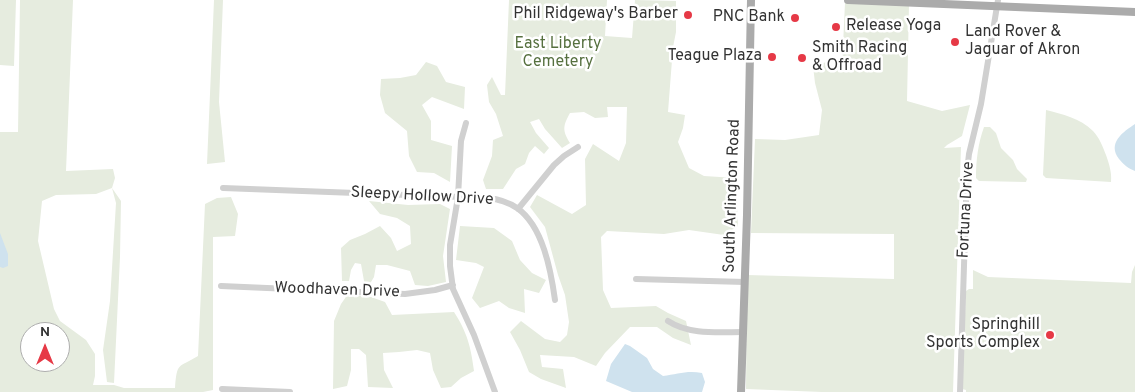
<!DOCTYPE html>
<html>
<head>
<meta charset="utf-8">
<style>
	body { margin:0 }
	#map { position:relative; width:1135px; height:392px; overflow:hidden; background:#fff; font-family:Overpass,sans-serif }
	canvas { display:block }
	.north { position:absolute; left:20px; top:322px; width:50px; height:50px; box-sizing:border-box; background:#fff; border:1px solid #adadad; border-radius:50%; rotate:0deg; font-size:14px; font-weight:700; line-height:20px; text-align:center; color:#333 }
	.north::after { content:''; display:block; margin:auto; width:18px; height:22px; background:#e63946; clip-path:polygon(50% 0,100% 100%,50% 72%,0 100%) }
</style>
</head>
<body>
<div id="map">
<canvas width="1135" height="392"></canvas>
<div class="north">N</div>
</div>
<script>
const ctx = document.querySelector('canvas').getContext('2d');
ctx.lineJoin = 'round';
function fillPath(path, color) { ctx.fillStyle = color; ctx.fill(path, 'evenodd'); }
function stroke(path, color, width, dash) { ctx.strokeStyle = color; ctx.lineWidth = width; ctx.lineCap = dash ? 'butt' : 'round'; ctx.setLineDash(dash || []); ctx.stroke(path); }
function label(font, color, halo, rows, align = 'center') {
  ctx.font = font + ' Overpass,sans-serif'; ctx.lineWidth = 5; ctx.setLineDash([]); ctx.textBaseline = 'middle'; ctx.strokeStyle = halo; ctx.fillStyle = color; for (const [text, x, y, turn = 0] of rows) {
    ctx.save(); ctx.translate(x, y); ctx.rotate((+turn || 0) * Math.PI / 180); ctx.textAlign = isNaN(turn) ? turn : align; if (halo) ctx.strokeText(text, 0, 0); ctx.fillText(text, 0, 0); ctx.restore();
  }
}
fillPath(new Path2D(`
	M0,0H16L14,66L0,65Z
	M20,0H73L66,171L113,169L115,178L112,188L121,201L120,257L114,383L107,382L103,350L110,301L116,203L112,188L96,194L56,195L42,201L38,241L54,309L60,321L86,340L95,354V376L93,385H114L124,388H175C177,362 178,368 198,356L205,204L217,198L231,197L238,214L235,236L213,237V390L203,392H0V132H18ZM30,332H60V362H30Z
	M214,0H223L219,102L225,162L207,164Z
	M509,0H607L605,36L632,38L635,0L676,1V32L673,47L668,112L685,115L683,128L678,142L689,168L704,176L736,178L738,226L724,235L689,230L664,234L607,231L601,237L603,290L611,308L656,306L668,313L686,321L691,345L673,338L657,327H630L605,353L596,366L574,357L540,355L542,367L563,369L566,388L541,379L529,372L520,350L510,332L521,321L545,339L560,342L567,335L569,322L565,295L558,275L545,227L530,207L537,195L572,214L586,205L585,159L593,144L619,161L626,143L627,107H607L608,117L595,118L584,112L570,113C563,126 562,130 570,143L562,148L545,129L539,119L530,122L536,133L549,148L544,154L535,146L529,153L525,164L516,169L503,189H486L483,180L492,156L493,140L503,136L496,114L489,102L487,85L492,77L501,95H505Z
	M845,3L909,5L907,101L942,111L970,105L962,136L947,145L944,148L961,147L953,392H822L746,389L747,275L894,279V234L751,233L755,139L785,140L819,135L822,110L815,83L813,66L830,61L832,67H842Z
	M426,62L437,66L446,82L465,87L464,109L432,97L422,105L431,121V140L452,146L450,182L434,173L417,172L409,156L407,131L385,113L380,95L381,79L400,78L416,75Z
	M1046,110C1062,114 1080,118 1093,131C1099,137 1103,147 1106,155C1109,164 1112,172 1111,182L1046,178L1043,175Z
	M984,127H990L996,133L1001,148L1013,160L1017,169L1027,179L1026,182L979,181L976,178C976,160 978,144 984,127Z
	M369,201L408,205L440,204L450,209L443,256L446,282L428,286L415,285L410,271L387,265H376L374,277L368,287L364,281L361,264L355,263L351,270L349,281H342L341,248L350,240L365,234L380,226L391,238L397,251L411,244L410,226L397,218L380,214Z
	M460,226L494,228L512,241L520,260L532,273L546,280L539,293L524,289L525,313L509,308L499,301L480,308L472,298L484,267L476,263L456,260Z
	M1135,265V392H966V390L962,389L966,291L969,289H973V270L988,277L1131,283L1132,272Z
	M348,294L371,297L385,302L392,315L454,312C467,332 471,347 474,371L461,378L451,387L441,388L433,370L430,353L417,350L399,352L383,353L384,370L393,388L368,387L366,355L359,349H351V370L347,386L333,389L334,321L341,304Z`), '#e6ecdf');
fillPath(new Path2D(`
	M1135,124V171C1129,169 1123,164 1119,159C1107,143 1123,132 1135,124Z
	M0,233L8,254V266L3,268L0,267Z
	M625,344L630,346L647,358L653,369L663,376C677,374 688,370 702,373L705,382L702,392H632L606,381L611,364Z`), '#cfe2ee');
stroke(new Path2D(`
	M466,123L461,141L458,197L450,245V266L453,289L474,335L495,392
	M223,188L488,198C498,199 508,202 517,208C543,226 551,271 555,300
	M518,209L554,165L564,156L578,147
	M636,279L745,282
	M221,286L405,294L435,290L453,285
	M668,321C689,335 718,332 743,332
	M222,389L290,392
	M960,392L967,171L969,154L981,104L998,0`), '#d0d0d0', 6);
stroke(new Path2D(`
	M848,0L1135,12
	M741,392L747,215L751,0`), '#ababab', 8);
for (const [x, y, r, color] of [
	[688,15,5,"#e63946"],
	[795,18,5,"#e63946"],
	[836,27,5,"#e63946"],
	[955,42,5,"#e63946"],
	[772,57,5,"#e63946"],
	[802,58,5,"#e63946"],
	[1050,335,5,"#e63946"]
]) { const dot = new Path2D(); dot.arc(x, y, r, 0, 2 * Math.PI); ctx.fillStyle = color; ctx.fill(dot); stroke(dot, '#fff', 2); }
label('16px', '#333', '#fff', [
	["Phil Ridgeway's Barber",678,15],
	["PNC Bank",785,18],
	["Release Yoga",846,27,"left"],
	["Land Rover &",965,33,"left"],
	["Jaguar of Akron",965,51,"left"],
	["Smith Racing",812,49,"left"],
	["& Offroad",812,67,"left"],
	["Teague Plaza",762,57],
	["Springhill",1040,326],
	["Sports Complex",1040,344]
], 'right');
label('16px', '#56703f', '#fff', [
	["East Liberty",558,45],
	["Cemetery",558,63]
]);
label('16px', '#333', '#fff', [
	["South Arlington Road",733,196,-88],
	["Sleepy Hollow Drive",422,197,3],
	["Fortuna Drive",967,210,-87],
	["Woodhaven Drive",337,291,2]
]);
</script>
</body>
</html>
